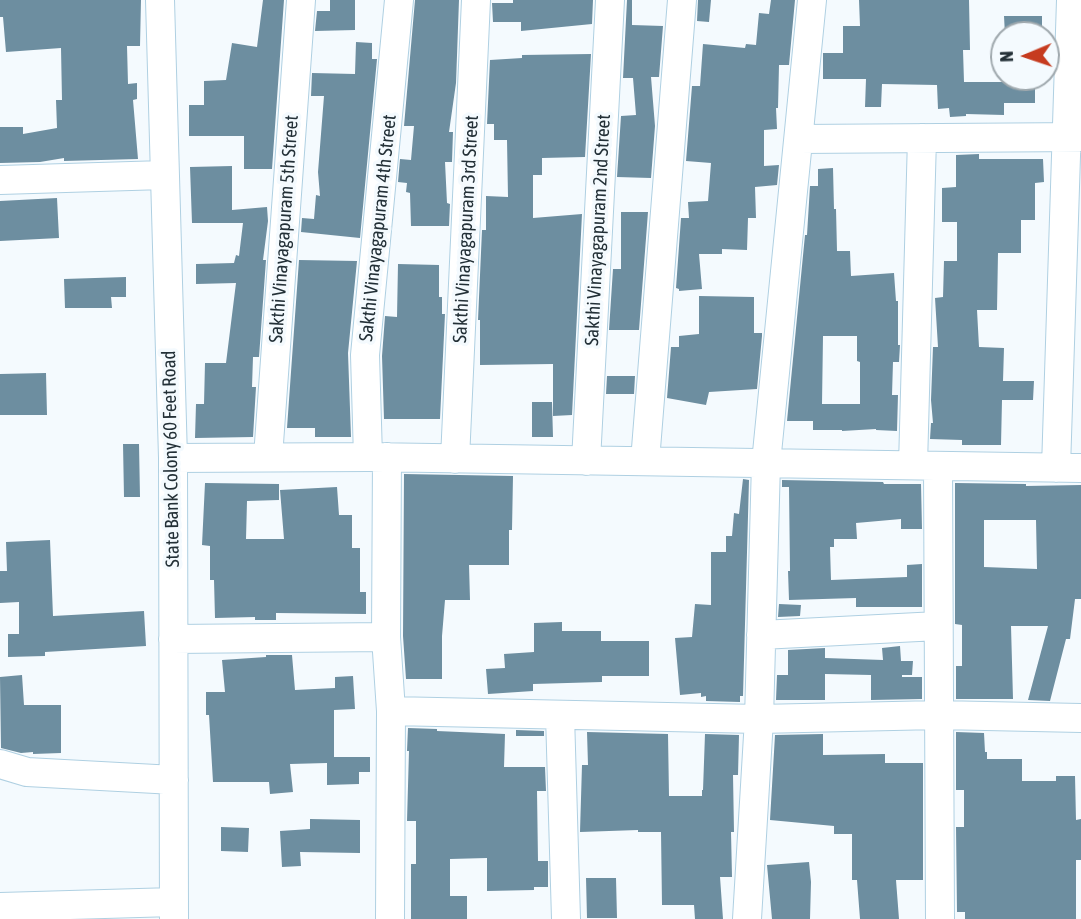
<!DOCTYPE html>
<html>
<head>
<meta charset="utf-8">
<style>
	body { margin:0 }
	#map { position:relative; width:1081px; height:919px; overflow:hidden; background:#f4fafe; font-family:"Asap Condensed",sans-serif }
	canvas { display:block }
	.north { position:absolute; left:990px; top:21px; width:70px; height:70px; box-sizing:border-box; background:#f4fafe; border:2px solid #a0a9ae; border-radius:50%; rotate:268deg; font-size:19px; font-weight:700; line-height:28px; text-align:center; color:#233037 }
	.north::after { content:''; display:block; margin:auto; width:24px; height:32px; background:#c63b1f; clip-path:polygon(50% 0,100% 100%,50% 72%,0 100%) }
</style>
</head>
<body>
<div id="map">
<canvas width="1081" height="919"></canvas>
<div class="north">N</div>
</div>
<script>
const ctx = document.querySelector('canvas').getContext('2d');
ctx.lineJoin = 'round';
function fillPath(path, color) { ctx.fillStyle = color; ctx.fill(path, 'evenodd'); }
function stroke(path, color, width, dash) { ctx.strokeStyle = color; ctx.lineWidth = width; ctx.lineCap = dash ? 'butt' : 'round'; ctx.setLineDash(dash || []); ctx.stroke(path); }
function label(font, color, halo, rows, align = 'center') {
  ctx.font = font + ' "Asap Condensed",sans-serif'; ctx.lineWidth = 7; ctx.setLineDash([]); ctx.textBaseline = 'middle'; ctx.strokeStyle = halo; ctx.fillStyle = color; for (const [text, x, y, turn = 0] of rows) {
    ctx.save(); ctx.translate(x, y); ctx.rotate((+turn || 0) * Math.PI / 180); ctx.textAlign = isNaN(turn) ? turn : align; if (halo) ctx.strokeText(text, 0, 0); ctx.fillText(text, 0, 0); ctx.restore();
  }
}
fillPath(new Path2D(`
	M0,0H141L140,46H127L128,84L137,83V99L133,100L138,159L64,161V158L40,162L0,163V127H23V134L57,128L56,100H62L61,48L6,52L3,17H0Z
	M263,0H284L272,169H244V136H189V105H204V81L226,80L232,43L257,47Z
	M330,0H355V30L315,31L317,11H330Z
	M415,0H459L456,83L449,132H453L452,162H445L447,203L450,204L449,226H411L410,193L406,192L407,183L398,182L400,159L411,160L414,126H404Z
	M513,0H593L592,24L521,31V22H493L492,3H513Z
	M627,0H632V25L663,26L659,77H651L655,126L651,178L617,177L621,116L636,115L633,78H623Z
	M698,0H711L709,22L697,21Z
	M771,0H795L789,65H779L778,108H776L777,129L764,130V166L779,165L777,185L755,187L756,218H748L747,250L722,249V254H699L702,289L679,291V289L676,288L681,218H689L688,202L708,201L711,163L686,161L692,86H700L703,44L745,48L746,44L756,45L759,13L769,14Z
	M859,0H969L970,50H963L964,82H1005V77H1035V103H1004V115L966,114V116L950,117L949,108L938,109L937,85L882,84L881,107H865L866,79H823V53H843V26H860Z
	M1004,16H1042V35H1005Z
	M356,42L372,43V59H377L360,238L301,232L302,218L314,219L316,195L320,196L318,172L324,96H311L312,73L355,74Z
	M591,54L585,157L542,158V175H533V218L582,214L572,415L553,416V364L480,365V320H478L482,230H486V196L508,197L507,140H494V124H487L490,60L522,58V55Z
	M979,154V159H1043L1044,182L1035,183V220H1021V253H998L997,310H977L979,347L1004,348L1003,381H1034L1033,400H1002L1001,445H962V440L930,439L931,423H933L931,400L933,347H938L935,298L943,297L944,261H957V222H942V188L956,187V155Z
	M232,166V210L267,207L268,221L263,260H266L259,357H253L252,387H256L253,437L195,438L196,404H204L205,363H226L236,283L196,284V264L234,263L236,255L239,256L243,223H192L190,167Z
	M833,168L834,209H836L837,251H850L851,276L894,273L896,301H898V345H900L899,362H893L892,395H898L897,431L876,430V429L842,431V430H813V421H787L805,235H807L810,186H818V169ZM823,336H857V361L860,362V404H822Z
	M57,198L59,238L0,241V201Z
	M621,212H648L639,330H609L613,269H621Z
	M299,260L357,261L348,353L351,437H315V428H287Z
	M398,264L439,265V297H442V314H445L440,419H384L382,356L385,316L397,317Z
	M126,277V297H111L112,308H65L64,279Z
	M699,296L754,297V333H762V336L757,389L709,392L706,405L667,398L671,347H679V336L699,334Z
	M46,373L47,415H0V374Z
	M607,376H635L634,394H606Z
	M532,402H552L553,437H532Z
	M123,444H139L140,497H124Z
	M404,474L513,476L512,530H509V565H469L470,600H445L442,636V679H406L403,636Z
	M743,479L749,480L743,696H740V702L706,701V696L701,697V693L680,695L675,638L692,637L695,604L711,605V552H726V536H732L734,513L739,514Z
	M782,480L883,482L884,484H921L922,529H901V519L856,523L857,539H834V547H830L831,580L907,577V565L922,564V607H856V598L789,600L788,571H790L789,487H782Z
	M205,483L279,484V500L247,501L246,539H284L280,490L337,487L339,515H352V548H360V592H366V614L276,613V620H255V617L215,618L214,580H210V546L202,545Z
	M955,483L1026,484V486L1081,485V599H1075L1070,639H1066L1050,701L1028,700L1048,626H1011L1013,699H956V666H962V625L955,624ZM984,520H1036L1037,569L984,567Z
	M50,540L53,616L144,611L146,646L45,652V656L8,657V634H19V602L0,603V571H7L6,542Z
	M779,604L801,605L800,616L778,617Z
	M562,622V631H601V641H649V676H602V682L533,684V691L488,694L486,669L505,668L504,654L534,652V623Z
	M900,646L901,661H913L912,675H902V677H922V699L871,700V675L825,674V700H776L777,675H788V650L825,648V658L883,660L882,648Z
	M266,655H292L295,690L335,688V677L353,676L355,709L334,710V757H370V772H359V784L327,785V763L290,764L293,792L270,794L269,782H213L209,715H206V692H225L222,660L266,657Z
	M22,675L24,705H61V753L33,754V752L21,753L1,748L0,677Z
	M408,728L437,729V731L505,734L504,767H545L546,791H537L538,861H548V887H534V890L487,891V858L450,859V896H467V919H411V864H416V821H407L409,751H407Z
	M516,730L544,731V736H516Z
	M587,732L668,734L669,796H702V790H703L705,734L739,735L738,775H733L734,832H731L732,877H720L723,919H695L694,905H662L661,832H638V830L580,832L582,765H588Z
	M956,732L984,733L985,752H987V759H1022V781H1056V776H1075L1076,820L1081,819V860H1076V919H965V912H957L956,827H964V790H956Z
	M823,734V755L885,754V763H923V880H896L899,919H860L857,880H852V834H834V826L770,820L775,735Z
	M310,819L360,820V853L300,852L301,866L282,867L280,831L310,829Z
	M221,827L249,828L248,852L221,851Z
	M809,862L811,882L810,919H772L767,865Z
	M586,878H616L617,918H587Z`), '#6d8ea0');
const minor = new Path2D(`
	M160,0L173,458L174,919
	M799,139L1081,137
	M0,180L164,175
	M268,457L301,0
	M368,457L365,355L399,0
	M387,457L386,637L391,711L759,719L938,715L1081,718
	M173,458L368,457L1081,468
	M455,459L476,0
	M586,461L610,0
	M645,461L682,0
	M913,465L922,138
	M938,466L940,919
	M1056,468L1071,0
	M761,635L938,626
	M173,639L386,637
	M560,715L566,919
	M0,764L27,772L174,780
	M0,907L174,902
	M390,919L391,711
	M747,919L759,719L766,463L812,0`);
stroke(minor, '#afd0e2', 30);
stroke(minor, '#fff', 28);
label('19px', '#233037', '#f4fafe', [
	["Sakthi Vinayagapuram 4th Street",378,228,-84],
	["Sakthi Vinayagapuram 5th Street",284,229,-86],
	["Sakthi Vinayagapuram 3rd Street",466,229,-87],
	["Sakthi Vinayagapuram 2nd Street",598,230,-87],
	["State Bank Colony 60 Feet Road",171,459,-91]
]);
</script>
</body>
</html>
